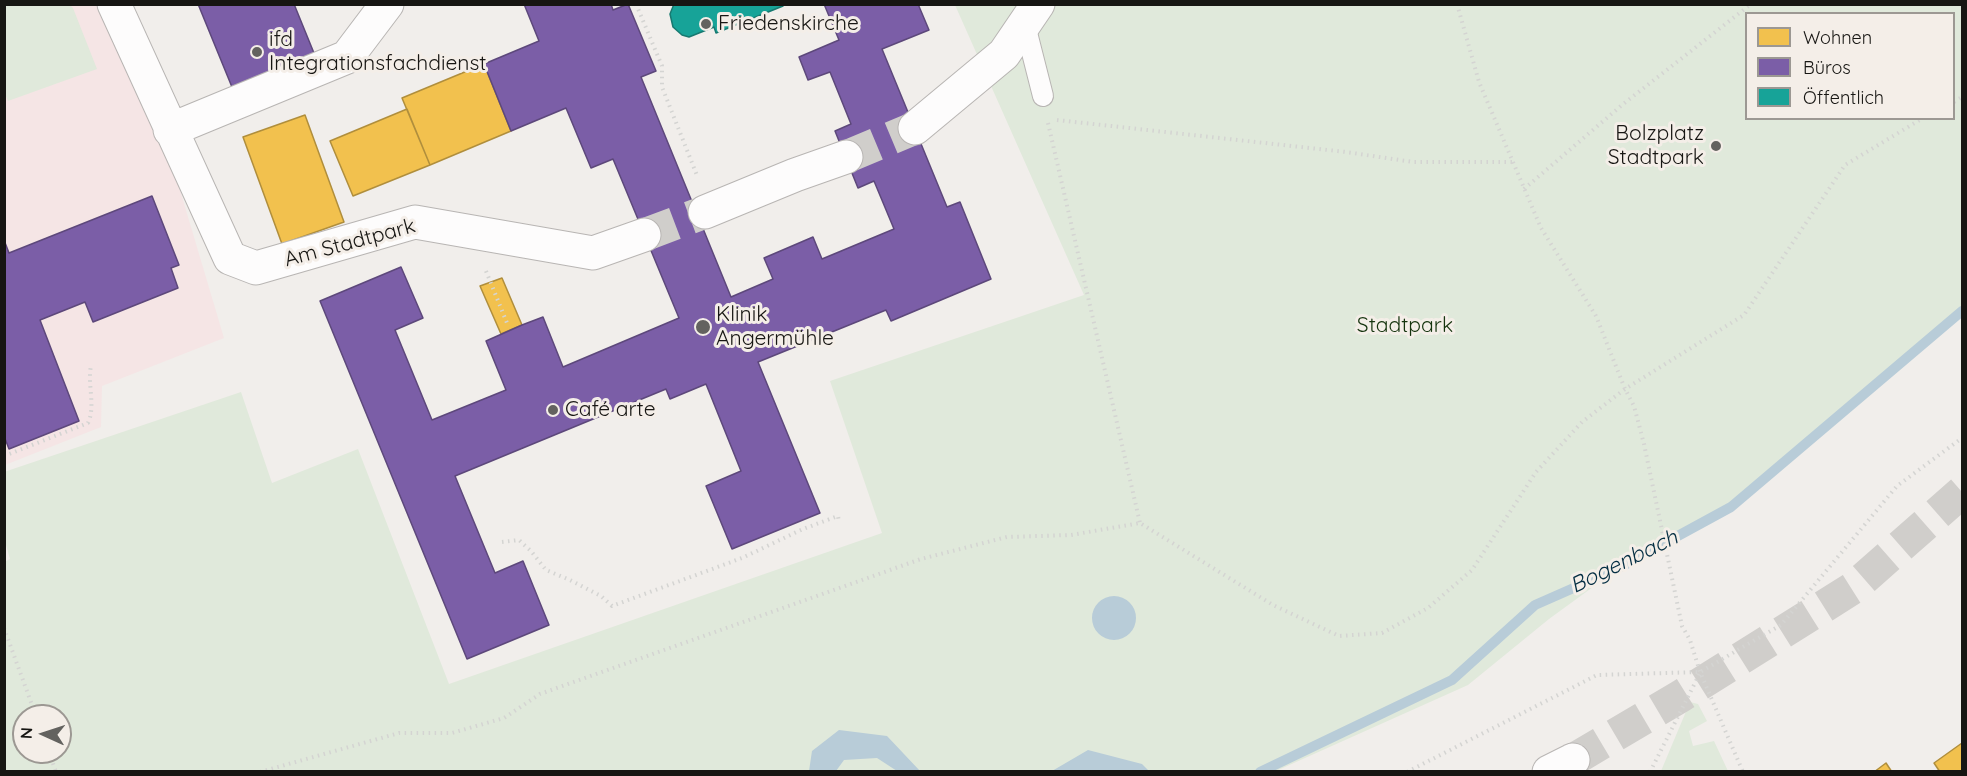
<!DOCTYPE html>
<html>
<head>
<meta charset="utf-8">
<style>
	body { margin:0 }
	#map { position:relative; width:1967px; height:776px; overflow:hidden; background:#f1eeeb; font-family:Quicksand,sans-serif }
	canvas { display:block }
	.frame { position:absolute; inset:0; border:6px solid #171613; pointer-events:none }
	.legend { position:absolute; left:1745px; top:12px; width:210px; height:108px; box-sizing:border-box; background:#f4eee8; border:2px solid #9c9893; margin:0; padding:8px 10px; list-style:none; font-size:18px; color:#171613 }
	.legend li { display:flex; align-items:center; gap:12px; height:30px }
	.legend b { width:30px; border:2px solid #9c9893 }
	.north { position:absolute; left:12px; top:704px; width:60px; height:60px; box-sizing:border-box; background:#f4eee8; border:2px solid #9c9893; border-radius:50%; rotate:273deg; font-size:16px; font-weight:700; line-height:24px; text-align:center; color:#171613 }
	.north::after { content:''; display:block; margin:auto; width:21px; height:27px; background:#63625f; clip-path:polygon(50% 0,100% 100%,50% 72%,0 100%) }
</style>
</head>
<body>
<div id="map">
<canvas width="1967" height="776"></canvas>
<div class="frame"></div>
<ul class="legend">
<li><b style="height:16px;background:#f2c14e"></b>Wohnen</li>
<li><b style="height:16px;background:#7b5ea7"></b>Büros</li>
<li><b style="height:16px;background:#17a398"></b>Öffentlich</li>
</ul>
<div class="north">N</div>
</div>
<script>
const ctx = document.querySelector('canvas').getContext('2d');
ctx.lineJoin = 'round';
function fillPath(path, color) { ctx.fillStyle = color; ctx.fill(path, 'evenodd'); }
function stroke(path, color, width, dash) { ctx.strokeStyle = color; ctx.lineWidth = width; ctx.lineCap = dash ? 'butt' : 'round'; ctx.setLineDash(dash || []); ctx.stroke(path); }
function label(font, color, halo, rows, align = 'center') {
  ctx.font = font + ' Quicksand,sans-serif'; ctx.lineWidth = 6; ctx.setLineDash([]); ctx.textBaseline = 'middle'; ctx.strokeStyle = halo; ctx.fillStyle = color; for (const [text, x, y, turn = 0] of rows) {
    ctx.save(); ctx.translate(x, y); ctx.rotate((+turn || 0) * Math.PI / 180); ctx.textAlign = isNaN(turn) ? turn : align; if (halo) ctx.strokeText(text, 0, 0); ctx.fillText(text, 0, 0); ctx.restore();
  }
}
fillPath(new Path2D(`
	M5,5H125L224,338L102,386L101,427L5,465Z`), '#f5e5e5');
fillPath(new Path2D(`
	M5,4L70,5L73,8L97,69L8,101L4,92Z
	M955,5H1962V311L1731,507L1619,568L1549,619L1468,685L1276,771H5L4,562L10,559L4,538V472L241,392L272,483L358,449L449,684L882,533L830,381L1084,295ZM1746,14H1954V118H1746ZM24,716H60V752H24Z
	M1690,702L1698,704L1707,721L1689,731L1693,746L1714,741L1728,771H1661Z`), '#e0e9db');
fillPath(new Path2D(`
	M1092 618a22 22 0 1 1 44 0a22 22 0 1 1-44 0Z
	M839,730L887,736L920,771H897L877,758L844,760L836,771H809L812,751Z
	M1088,750L1142,764L1149,771H1052Z`), '#b8ccd8');
const homes = new Path2D(`
	M484,64L511,131L430,165L402,98Z
	M407,109L430,165L353,196L330,141Z
	M305,115L344,222L282,244L243,137Z
	M502,278L522,325L501,334L480,286Z
	M1962,743V772H1940L1934,763Z
	M1886,763L1892,772H1874Z`);
fillPath(homes, '#f2c14e');
stroke(homes, '#b08e3c', 1.5);
const offices = new Path2D(`
	M198,4H294L316,58L234,92Z
	M524,4H611L613,10L628,4L656,71L641,77L731,297L773,279L764,258L813,237L822,259L894,229L874,181L858,188L835,131L851,124L830,72L808,80L799,57L839,40L824,4H918L929,30L882,49L947,207L960,202L991,279L891,321L886,310L758,362L820,513L732,549L706,486L741,471L706,384L670,399L666,389L455,476L495,573L523,561L549,625L467,659L320,301L401,267L423,318L395,330L432,420L506,390L486,341L522,325L543,317L563,367L679,318L613,159L591,168L566,108L511,131L484,64L539,41Z
	M152,196L179,265L171,268L178,288L93,322L85,302L40,320L79,421L9,449L4,436V240L9,253Z`);
fillPath(offices, '#7b5ea7');
stroke(offices, '#5d487b', 1.5);
const public = new Path2D(`
	M674,4H782L783,6L716,33L714,27L689,37L682,35L673,27L670,14Z`);
fillPath(public, '#17a398');
stroke(public, '#177970', 1.5);
stroke(new Path2D(`
	M1260,772L1452,680L1535,605L1619,568L1731,507L1962,311`), '#b8ccd8', 10);
stroke(new Path2D(`
	M846,157L915,128
	M644,235L705,212`), '#d0cecb', 33, [33, 16]);
stroke(new Path2D(`
	M1573,760L1681,696L1853,588L1962,492`), '#d0cecb', 33, [33, 16]);
const service = new Path2D(`
	M1025,25L1043,96`);
const minor = new Path2D(`
	M114,4L230,258L256,268L415,222L593,253L644,235
	M915,128L1004,54L1038,4
	M170,130L347,57L387,4
	M705,212L795,175L846,157`);
const trunk = new Path2D(`
	M1549,772L1573,760`);
stroke(service, '#b8b5b3', 22);
stroke(minor, '#b8b5b3', 35);
stroke(trunk, '#b8b5b3', 35);
stroke(new Path2D(`
	M636,4L662,66V87L698,178
	M1457,4L1479,82L1541,228L1596,316L1625,389L1634,406L1644,444L1682,626L1690,640L1700,672L1743,772
	M1954,102L1962,97
	M1057,120L1346,152L1413,162H1512
	M1048,123L1140,523
	M1524,189L1622,105L1751,4
	M486,271L507,323
	M4,456L88,423C96,406 87,384 91,366
	M502,542L519,540L531,551L546,570L570,580L601,596L612,606L742,558L803,529L838,516L839,522
	M4,628L36,716
	M49,752L56,772
	M260,772L399,733H452L504,718L540,694L921,559L1007,537L1071,535L1140,523L1273,605L1339,636L1382,633L1428,608L1472,570L1536,472L1582,422L1625,389L1744,315L1845,165L1923,118
	M1407,772L1597,675L1700,672L1781,625L1897,486L1962,438
	M1650,772L1700,673`), '#d4d4d2', 4, [1.5, 4.5]);
stroke(service, '#fdfcfc', 20);
stroke(minor, '#fdfcfc', 33);
stroke(trunk, '#fdfcfc', 33);
for (const [x, y, r, color] of [
	[706,24,6,"#63625f"],
	[257,52,6,"#63625f"],
	[1716,146,6,"#63625f"],
	[703,327,8,"#63625f"],
	[553,410,6,"#63625f"]
]) { const dot = new Path2D(); dot.arc(x, y, r, 0, 2 * Math.PI); ctx.fillStyle = color; ctx.fill(dot); stroke(dot, '#f4eee8', 2); }
label('21px', '#171613', '#f4eee8', [
	["Friedenskirche",718,24],
	["ifd",269,40],
	["Integrationsfachdienst",269,64],
	["Bolzplatz",1704,134,"right"],
	["Stadtpark",1704,158,"right"],
	["Klinik",716,315],
	["Angermühle",716,339],
	["Café arte",565,410]
], 'left');
label('21px', '#171613', '#f4eee8', [
	["Am Stadtpark",350,243,-15]
]);
label('21px', '#15340e', '#f4eee8', [
	["Stadtpark",1405,326]
]);
label('italic 22px', '#042e43', '#f4eee8', [
	["Bogenbach",1624,562,-26]
]);
</script>
</body>
</html>
